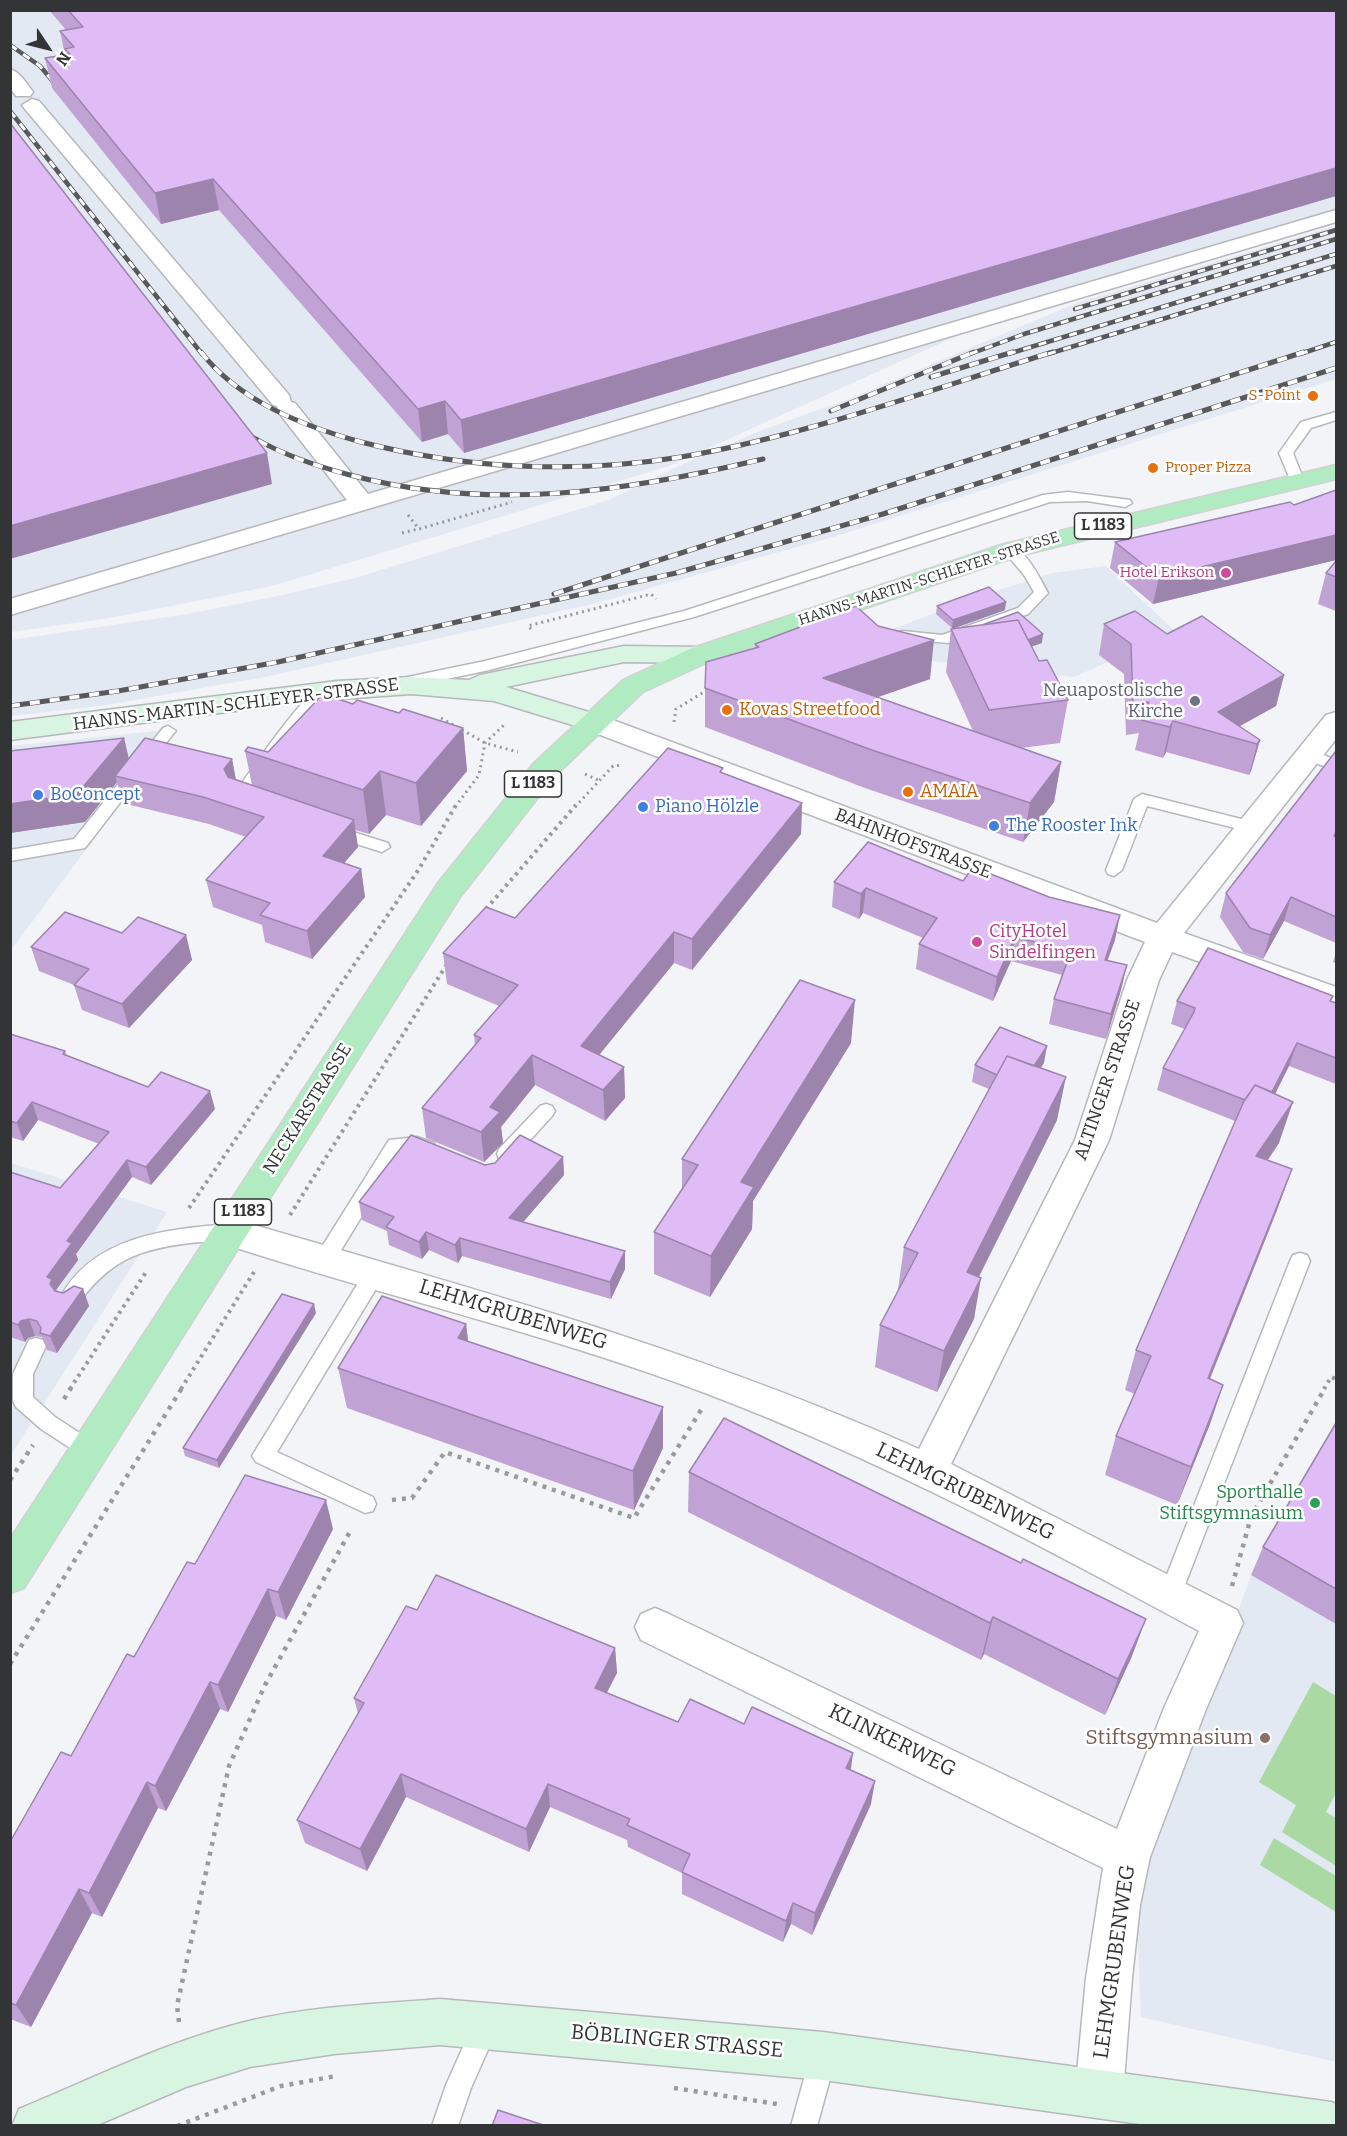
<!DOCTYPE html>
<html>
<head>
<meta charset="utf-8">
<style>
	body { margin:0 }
	#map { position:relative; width:1347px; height:2136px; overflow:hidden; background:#f2f4f8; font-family:Bitter,serif }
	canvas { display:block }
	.frame { position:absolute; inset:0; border:12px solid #333436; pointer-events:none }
	.north { position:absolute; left:18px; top:18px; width:60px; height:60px; -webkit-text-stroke:4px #fff; paint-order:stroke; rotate:125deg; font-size:16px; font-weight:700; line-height:24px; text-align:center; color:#333436 }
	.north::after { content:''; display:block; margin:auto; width:21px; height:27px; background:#333436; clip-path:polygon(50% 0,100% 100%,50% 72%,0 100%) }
</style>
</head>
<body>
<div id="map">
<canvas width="1347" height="2136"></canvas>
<div class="frame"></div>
<div class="north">N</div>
</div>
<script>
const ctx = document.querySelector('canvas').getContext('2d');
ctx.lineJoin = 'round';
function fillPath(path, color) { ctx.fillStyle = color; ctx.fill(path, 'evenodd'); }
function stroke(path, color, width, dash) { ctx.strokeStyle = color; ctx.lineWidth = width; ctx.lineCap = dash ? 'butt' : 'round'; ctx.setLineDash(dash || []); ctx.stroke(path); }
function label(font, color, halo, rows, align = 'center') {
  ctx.font = font + ' Bitter,serif'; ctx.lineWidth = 5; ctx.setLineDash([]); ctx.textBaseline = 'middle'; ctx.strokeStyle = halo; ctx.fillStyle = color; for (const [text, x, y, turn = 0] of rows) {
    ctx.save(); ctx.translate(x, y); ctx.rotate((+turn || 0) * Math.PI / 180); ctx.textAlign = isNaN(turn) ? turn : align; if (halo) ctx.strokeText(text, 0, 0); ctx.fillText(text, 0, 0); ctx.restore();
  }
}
fillPath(new Path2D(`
	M10,11H1336V217L992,320L669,466L272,586L110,618L11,632Z
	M1336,226V379L833,537L593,604L265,677L100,706L11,716V640L187,614L273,597L355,578L609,500L685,463L762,430L849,399L1079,302Z
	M1106,566L1176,632L1074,677L887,656L866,639L983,595L1052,573Z
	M176,729L11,950V746Z
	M11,1163L167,1212L11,1455Z
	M1336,1436V2062L1141,2017L1136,1900L1251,1575Z`), '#e3e9f3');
fillPath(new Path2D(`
	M1313,1682L1336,1696V1793L1326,1812L1336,1818V1866L1282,1832L1296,1805L1259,1782Z
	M1274,1838L1336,1876V1912L1260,1865Z`), '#abd9a4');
const service = new Path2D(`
	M1336,412V420L1311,428L1293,453L1304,481L1302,484H1292L1279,453L1301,422Z
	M1068,492L1130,500L1132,503L1125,507L1087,501L1050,502L694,617L485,671L403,688L396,683L403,678L485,661L684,611L1043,495Z
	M1010,546C1027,550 1040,579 1048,593L1028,614L948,643L898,638L896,635L898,632L903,631L942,635L1018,608L1034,592L1024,575L1003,550Z
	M323,686L331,691L306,718L250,796L254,800L252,804L246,805L234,802L232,798L234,794C249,774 304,691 323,686Z
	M168,726L176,731L173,734L85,848L10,861V850L74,839L163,728Z
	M1308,749L1336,760V771L1303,758L1300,754L1303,750Z
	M1142,794L1257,823L1259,827L1251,832L1147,806L1122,870L1114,876L1108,874L1106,870L1134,799Z
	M334,826L388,843L390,847L382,852L328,835L326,831Z
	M546,1104L552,1106L555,1111L552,1116L513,1159L506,1161L499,1159L497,1154L499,1149L540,1106Z
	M417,1137L434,1143L436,1148L434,1153C424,1156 412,1151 401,1152L332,1265L325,1267L318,1265L315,1259L318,1253L389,1140Z
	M230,1224L237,1227L240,1232L237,1237C222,1242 206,1241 190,1243C134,1250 110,1261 76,1306L69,1308L62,1306L59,1300C91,1236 167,1229 230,1224Z
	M1300,1253L1307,1255L1310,1261L1181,1595L1178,1602L1170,1605L1162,1602L1159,1595L1290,1261L1293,1255Z
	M375,1265L382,1267L385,1273L382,1279L277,1452L373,1497L376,1504L373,1511L365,1513L256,1462L252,1456L368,1267Z
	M36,1338L43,1340L46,1346L33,1374V1397L55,1417L98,1445L101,1451L98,1457L91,1460L84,1457L41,1429L16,1407L13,1401V1374L29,1340Z
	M485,2014L494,2018L498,2027L471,2088L458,2126H432L446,2085L476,2018Z
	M823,2044L832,2048L836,2057L817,2126H791L810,2057L814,2048Z`);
const minor = new Path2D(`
	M10,69C20,72 27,84 33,92L30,96H16L10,88Z
	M32,99L39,101L289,395L291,402L295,403L368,494L1336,210V222L10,615V599L347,500L279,413L277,406L273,405L25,109L22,105Z
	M1336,712V739L1184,933L1336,987V1010L1172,952L1159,980L1109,1140L951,1464L1237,1610L1243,1623L1206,1709L1150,1857L1140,1905L1132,1978L1123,2094L1116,2111L1099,2118L1082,2111L1075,2094L1086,1978L1103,1868L641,1640L635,1627L641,1614L655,1608L669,1614L1117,1829L1164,1708L1199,1631C1038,1544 877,1458 705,1393C546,1333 379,1295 218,1242L212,1232L218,1222L230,1218C466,1287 694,1348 919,1449L1075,1140L1127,980L1145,942L582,728L578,722L582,716L592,713L602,716L1157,923L1326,715Z`);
const secondary = new Path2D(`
	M624,646L700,647L710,649L714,655L710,661L700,663L624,662L506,687L602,716L606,722L602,728L592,731L494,701L411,694L313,701L10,740V722L337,681L411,677L469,680L480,675Z
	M440,1999L823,2032L1331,2102L1336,2104V2126H1154L823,2080L440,2045L334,2054L250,2067L186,2087L95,2126H12L19,2109C94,2078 170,2040 249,2021C311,2006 377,2004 440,1999Z`);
const primary = new Path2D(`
	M1336,465V479L1018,556L710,661L643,692L554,777L460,897L24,1588L10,1593V1539L438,883L534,763L623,680L690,649L1001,545Z`);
stroke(service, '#b6b8bb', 3);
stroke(minor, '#b6b8bb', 3);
stroke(secondary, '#b6b8bb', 3);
stroke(primary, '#d2d2d3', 3);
stroke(new Path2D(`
	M408,515L419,529L512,502
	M402,533L418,529
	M531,629L528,626L651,594L656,599
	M441,718L485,743L518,752
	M674,722L676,709L709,689
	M585,774L598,780
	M455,807L479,775L485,743L504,725
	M575,807L613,766L623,765`), '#989a9d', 3, [2, 4]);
stroke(new Path2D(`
	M486,909L576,805
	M189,1208L419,869L456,805
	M290,1215L447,964
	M70,1389L146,1272
	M181,1389L254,1272
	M1324,1389L1331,1377L1336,1379`), '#989a9d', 4, [3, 4.5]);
stroke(new Path2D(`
	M64,1399L71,1388
	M10,1480L33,1445
	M392,1500L412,1498L445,1452L634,1518L701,1410
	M1232,1586L1251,1517L1325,1388
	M10,1664L182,1388
	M179,2022L177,2006L229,1766L265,1685L352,1528
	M674,2088L777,2104
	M177,2126L281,2086L336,2076`), '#989a9d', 4.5, [4, 6]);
fillPath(service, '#fff');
fillPath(minor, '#fff');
fillPath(secondary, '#d8f5e1');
fillPath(primary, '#b0ebc2');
const railFar1 = new Path2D(`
	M10,45L40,66L56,85
	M10,111L202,354
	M1075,309L1336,230
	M970,354L1024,334L1336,239
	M1008,354L1336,254
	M1048,354L1336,266
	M1300,354L1336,342`);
const rail = new Path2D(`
	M201,352C239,401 303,426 361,442C465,469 575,474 681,457C805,436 932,389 1053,352
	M931,377L1013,352
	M831,411L974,352
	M241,430C274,452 312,465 350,475C488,512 626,492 763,459
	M554,594L1304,352
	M10,706L118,691L278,662L676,573L883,514L1336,368`);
stroke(railFar1, '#58595c', 4.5);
stroke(rail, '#58595c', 5);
stroke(railFar1, '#fff', 3, [8]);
stroke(rail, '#fff', 4, [10]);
fillPath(new Path2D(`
	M49,10H1336V196L464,453L448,434L422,442L219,210L161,224L52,88L45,58L65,55L60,31L66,30Z
	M1336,490V560L1153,604L1110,568L1115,542L1294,505Z
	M1336,561V611L1318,604L1326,573Z
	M937,606L1005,610L955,628L1042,643L1031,646L1039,661L1068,700L1060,743L1021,748L1061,762L1054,802L1023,842L865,788L705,727V688L755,648V644L930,679L877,697L973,731L946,672L951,629L952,628L936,614Z
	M1104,624L1167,634L1284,675L1276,706L1239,726L1260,740L1251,771L1249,775L1166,752L1163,758L1135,750L1139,733L1126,735L1124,674L1099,655Z
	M353,704L399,713L463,728L467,771L421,826L386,815L369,834L355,830L358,847L344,863L361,869L365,897L312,959L265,942L262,925L213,907L206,880L246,837L209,824L122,803L117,782L85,822L10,833V751L124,738L129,759H232L236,780L252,785L245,751L268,752Z
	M1336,751V943L1284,921L1263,959L1243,952L1220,917L1226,893Z
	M723,774L802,803L801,834L692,970L674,963L599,1055L624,1067L625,1098L605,1121L535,1085L501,1127L503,1143L484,1162L426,1138L422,1108L475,1045L474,1035L499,1006L447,984L443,953L515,918Z
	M963,881L1115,940L1107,960L1121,990L1106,1039L1049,1024L1054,999L1062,975L1011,961L993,1001L916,969L919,944L923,938L863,913L859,919L832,907L834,882Z
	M122,933L186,935L192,960L129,1028L82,1010L74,985L39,971L31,947Z
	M1336,952V963L1333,962Z
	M1333,996L1331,1001L1336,1003V1084L1289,1066L1275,1094L1279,1143L1267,1160L1292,1169L1277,1210L1210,1379L1223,1385L1210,1424L1177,1505L1105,1475L1116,1436L1135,1394L1125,1390L1136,1350L1235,1121L1157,1090L1163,1068L1185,1029L1171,1024L1177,1001Z
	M10,1034L65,1051L67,1056L148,1087L215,1109L151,1185L132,1177L76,1254L78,1260L56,1290L63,1293L83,1289L89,1306L57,1353L47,1350L42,1337L35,1336L28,1338L25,1342L10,1337V1172L60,1188L99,1144L38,1120L23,1141L10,1137Z
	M851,1043L753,1201L752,1229L710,1297L654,1274V1232L682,1190V1159Z
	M1044,1063L1040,1068L1057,1120L979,1277L974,1319L937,1392L875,1367L880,1325L899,1290L898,1289L904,1247L989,1089L972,1082L975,1065Z
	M563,1157L564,1175L523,1222L625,1269L611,1299L462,1256L458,1263L429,1250L422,1259L389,1245L387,1231L362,1220L359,1202L485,1165Z
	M316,1313L219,1468L185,1456L183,1448Z
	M466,1324L468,1341L663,1407V1448L634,1510L347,1408L338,1368Z
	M1336,1423V1624L1251,1575L1263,1547Z
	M689,1472L1132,1656L1105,1715L984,1654L981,1660L688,1512Z
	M333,1529L286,1620L276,1616L228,1712L220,1709L166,1811L158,1808L102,1917L92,1913L31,2027L10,2019V1842L71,1756L134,1657L195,1564Z
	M417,1610L615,1648L617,1673L606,1693L678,1722L744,1724L851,1770L871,1804L812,1935L791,1924L783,1942L682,1894V1873L628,1847L627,1840L550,1807L529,1852L406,1797L367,1871L305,1843L297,1820L358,1714L354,1698Z`), '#c1a2d4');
fillPath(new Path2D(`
	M1336,168V196L464,453L461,420Z
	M213,179L219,210L161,224L155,193Z
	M445,401L448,434L422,442L418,409Z
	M267,453L272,484L10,559V526Z
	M1336,535V560L1153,604L1159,577Z
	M1006,602L1005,610L952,629L953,620Z
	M1043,634L1042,643L988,662L989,653Z
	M934,640L930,679L821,717L823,678Z
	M1284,675L1276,706L1224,735L1218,712Z
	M1173,721L1166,752L1163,758L1170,727Z
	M463,728L467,771L421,826L416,783Z
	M124,738L130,765L115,776L117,782L85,822L10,833V804Z
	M1260,740L1251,771L1249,775L1257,744Z
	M232,759L237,786L230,797L224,769Z
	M1061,762L1054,802L1023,842L1030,803Z
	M380,771L386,815L369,834L363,790Z
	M802,803L801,834L692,970V939Z
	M354,820L358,847L327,883L323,856Z
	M361,869L365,897L312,959L307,931Z
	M866,888L863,913L859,919L861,894Z
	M1291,897L1284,921L1263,959L1270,935Z
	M1120,915L1115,940L1099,984L1105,960Z
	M674,932V963L582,1076L581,1046Z
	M186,935L192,960L129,1028L122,1004Z
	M1015,937L1011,961L993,1001L997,977Z
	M1127,965L1121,990L1106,1039L1111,1014Z
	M855,1000L851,1043L753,1201L752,1229L710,1297L711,1256L741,1182Z
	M1297,1043L1289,1066L1257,1130L1264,1107Z
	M1047,1046L1044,1063L1019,1102L1022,1085Z
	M532,1055L535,1085L501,1127L503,1143L484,1162L481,1132L490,1107Z
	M624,1067L625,1098L605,1121L603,1090Z
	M1066,1077L1057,1120L960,1314L967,1272Z
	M210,1091L215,1109L151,1185L146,1167Z
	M32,1102L38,1120L23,1141L17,1123Z
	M1293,1102L1279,1143L1243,1198L1256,1156Z
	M563,1157L564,1175L511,1236L509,1218Z
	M127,1160L132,1177L76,1254L78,1260L56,1290L59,1297L47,1277L67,1241Z
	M1292,1169L1277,1210L1194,1418L1208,1378Z
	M426,1232L429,1250L422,1259L419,1242Z
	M460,1238L462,1256L458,1263L455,1245Z
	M625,1251V1269L611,1299L610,1282Z
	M981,1278L974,1319L937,1392L944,1351Z
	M83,1289L89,1306L57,1353L50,1336Z
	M314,1304L316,1313L219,1468L217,1460Z
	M29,1319L35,1336L28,1338L25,1342L18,1325L21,1321Z
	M466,1324L471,1365L458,1338Z
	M1223,1385L1210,1424L1177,1505L1191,1467Z
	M663,1407V1448L634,1510L633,1471Z
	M326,1500L333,1529L286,1620L278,1592Z
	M268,1589L276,1616L228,1712L218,1685Z
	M993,1617L984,1654L981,1660L990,1623Z
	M1146,1619L1132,1656L1105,1715L1118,1679Z
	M615,1648L617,1673L597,1712L595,1688Z
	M210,1682L220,1709L166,1811L155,1786Z
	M853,1753L850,1777L846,1768Z
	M401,1774L406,1797L367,1871L360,1849Z
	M875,1781L871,1804L812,1935L815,1913Z
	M147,1782L158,1808L102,1917L89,1893Z
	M548,1784L550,1807L529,1852L526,1829Z
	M79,1889L92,1913L31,2027L16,2005Z
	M793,1903L791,1924L783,1942L786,1921Z`), '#9d84ad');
const building = new Path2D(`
	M68,10H1336V168L461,420L445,401L418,409L213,179L155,193L45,58L70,54L65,49L74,47L60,31L83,27Z
	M10,123L267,453L10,526Z
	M1336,490V535L1159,577L1115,542L1290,502L1294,505Z
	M1336,561V577L1326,573Z
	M989,587L1006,602L953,620L937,606Z
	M856,606L878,626L934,640L823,678L1061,762L1030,803L869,749L705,688L706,662L759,647L755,644Z
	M1135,611L1167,634L1202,616L1284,675L1218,712L1260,740L1257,744L1173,721L1170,727L1141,720L1149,702L1133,704L1131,644L1104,624Z
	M1018,612L1043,634L1028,640L1018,620L982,625Z
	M1018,620L1039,661L1047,660L1068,700L989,710L951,629Z
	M323,694L353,704L357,700L399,713L403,709L463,728L416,783L380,771L363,790L245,751L248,747L268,752Z
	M124,738L77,794L10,804V751Z
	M145,738L232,759L224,769L228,777L354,820L323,856L361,869L307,931L260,915L270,903L206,880L264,817L203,797L115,776Z
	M668,748L723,768L720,772L802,803L692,939L674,932L581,1046L624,1067L603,1090L532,1055L490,1107L500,1112L481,1132L422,1108L481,1038L474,1035L518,985L443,953L486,907L515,918Z
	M1336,751V832L1334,836L1336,837V917L1291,897L1270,935L1250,928L1226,893Z
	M868,842L963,881L973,867L1049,897L1120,915L1105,960L1127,965L1111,1014L1054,999L1071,951L1015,937L997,977L919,944L937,918L866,888L861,894L834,882Z
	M65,912L122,933L138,917L186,935L122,1004L74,985L89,969L31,947Z
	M1208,948L1333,996L1330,1001L1336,1003V1058L1297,1043L1272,1092L1255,1085L1245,1100L1163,1068L1194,1012L1195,1008L1177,1001Z
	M800,980L855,1000L741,1182L754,1187L711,1256L654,1232L698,1165L682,1159Z
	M1000,1027L1047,1046L1034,1066L1007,1056L997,1075L975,1065Z
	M10,1034L65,1051L63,1054L148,1087L161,1072L210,1091L146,1167L127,1160L67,1241L72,1243L47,1277L52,1279L50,1284L55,1291L63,1293L74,1286L83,1289L50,1336L40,1333L41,1328L37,1321L29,1319L21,1321L18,1325L10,1322V1172L60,1188L109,1132L32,1102L17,1123L10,1121Z
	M1007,1056L1066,1077L967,1272L981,1278L944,1351L880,1325L918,1253L904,1247Z
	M1255,1085L1293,1102L1256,1156L1292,1169L1208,1378L1223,1385L1191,1467L1116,1436L1151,1356L1136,1350L1244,1101Z
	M411,1135L485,1165L495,1163L520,1135L563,1157L509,1218L625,1251L610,1282L460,1238L455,1245L426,1232L419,1242L386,1227L394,1217L359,1202Z
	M282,1294L314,1304L217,1460L183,1448Z
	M382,1296L466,1324L458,1338L663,1407L633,1471L338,1368Z
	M724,1418L1021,1563L1023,1559L1146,1619L1118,1679L993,1617L990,1623L689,1472Z
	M1336,1423V1589L1263,1547Z
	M245,1475L326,1500L278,1592L268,1589L218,1685L210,1682L155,1786L147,1782L89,1893L79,1889L16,2005L10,2003V1842L61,1752L71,1756L127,1654L134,1657L187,1562L195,1564Z
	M436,1575L615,1648L595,1688L678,1722L690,1699L744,1724L752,1707L853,1753L846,1768L875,1781L815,1913L793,1903L786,1921L682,1872L690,1854L627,1825L630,1819L548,1784L526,1829L401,1774L360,1849L297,1820L364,1703L354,1698L406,1606L417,1610Z
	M498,2110L546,2126H492Z`);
fillPath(building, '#e0bcf7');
stroke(building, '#9d84ad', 1.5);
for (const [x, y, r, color] of [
	[1313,396,6,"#e8710a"],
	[1153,468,6,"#e8710a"],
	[1226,573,6,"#d1479c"],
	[1195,701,6,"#6b7280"],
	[727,710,6,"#e8710a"],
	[908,792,6,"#e8710a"],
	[38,795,6,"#3f7fe0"],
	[643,807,6,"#3f7fe0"],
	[994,826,6,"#3f7fe0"],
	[977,942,6,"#d1479c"],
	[1315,1503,6,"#2e9e5b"],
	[1265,1738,6,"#8d6e63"]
]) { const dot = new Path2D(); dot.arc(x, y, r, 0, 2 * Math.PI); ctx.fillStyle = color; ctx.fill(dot); stroke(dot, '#fff', 2); }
label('15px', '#c56008', '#fff', [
	["S-Point",1301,396],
	["Proper Pizza",1165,468,"left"]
], 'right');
label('15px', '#b23c85', '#fff', [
	["Hotel Erikson",1214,573]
], 'right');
label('15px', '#333436', '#fff', [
	["HANNS-MARTIN-SCHLEYER-STRASSE",929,579,-18]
]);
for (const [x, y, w] of [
	[1103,526,57],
	[533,784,57],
	[243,1212,57]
]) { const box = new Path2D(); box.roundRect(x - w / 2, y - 13, w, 26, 4.5); ctx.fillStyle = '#fff'; ctx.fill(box); stroke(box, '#333436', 1.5); }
label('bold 16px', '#333436', null, [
	["L 1183",1103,526],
	["L 1183",533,784],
	["L 1183",243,1212]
]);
label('18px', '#5b616d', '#fff', [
	["Neuapostolische",1183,691],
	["Kirche",1183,712]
], 'right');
label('18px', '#333436', '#fff', [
	["HANNS-MARTIN-SCHLEYER-STRASSE",236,705,-7],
	["BAHNHOFSTRASSE",913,844,21],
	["ALTINGER STRASSE",1108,1080,-71],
	["NECKARSTRASSE",308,1109,-58]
]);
label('18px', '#c56008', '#fff', [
	["Kovas Streetfood",739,710],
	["AMAIA",920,792]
], 'left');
label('18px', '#366cbe', '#fff', [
	["BoConcept",50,795],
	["Piano Hölzle",655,807],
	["The Rooster Ink",1006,826]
], 'left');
label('18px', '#b23c85', '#fff', [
	["CityHotel",989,932],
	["Sindelfingen",989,953]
], 'left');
label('18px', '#27864d', '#fff', [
	["Sporthalle",1303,1493],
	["Stiftsgymnasium",1303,1514]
], 'right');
label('21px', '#333436', '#fff', [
	["LEHMGRUBENWEG",513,1315,17],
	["LEHMGRUBENWEG",965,1492,26],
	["KLINKERWEG",892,1741,26],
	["LEHMGRUBENWEG",1115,1962,-82],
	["BÖBLINGER STRASSE",677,2042,5]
]);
label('21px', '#785e54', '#fff', [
	["Stiftsgymnasium",1253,1738]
], 'right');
</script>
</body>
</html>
